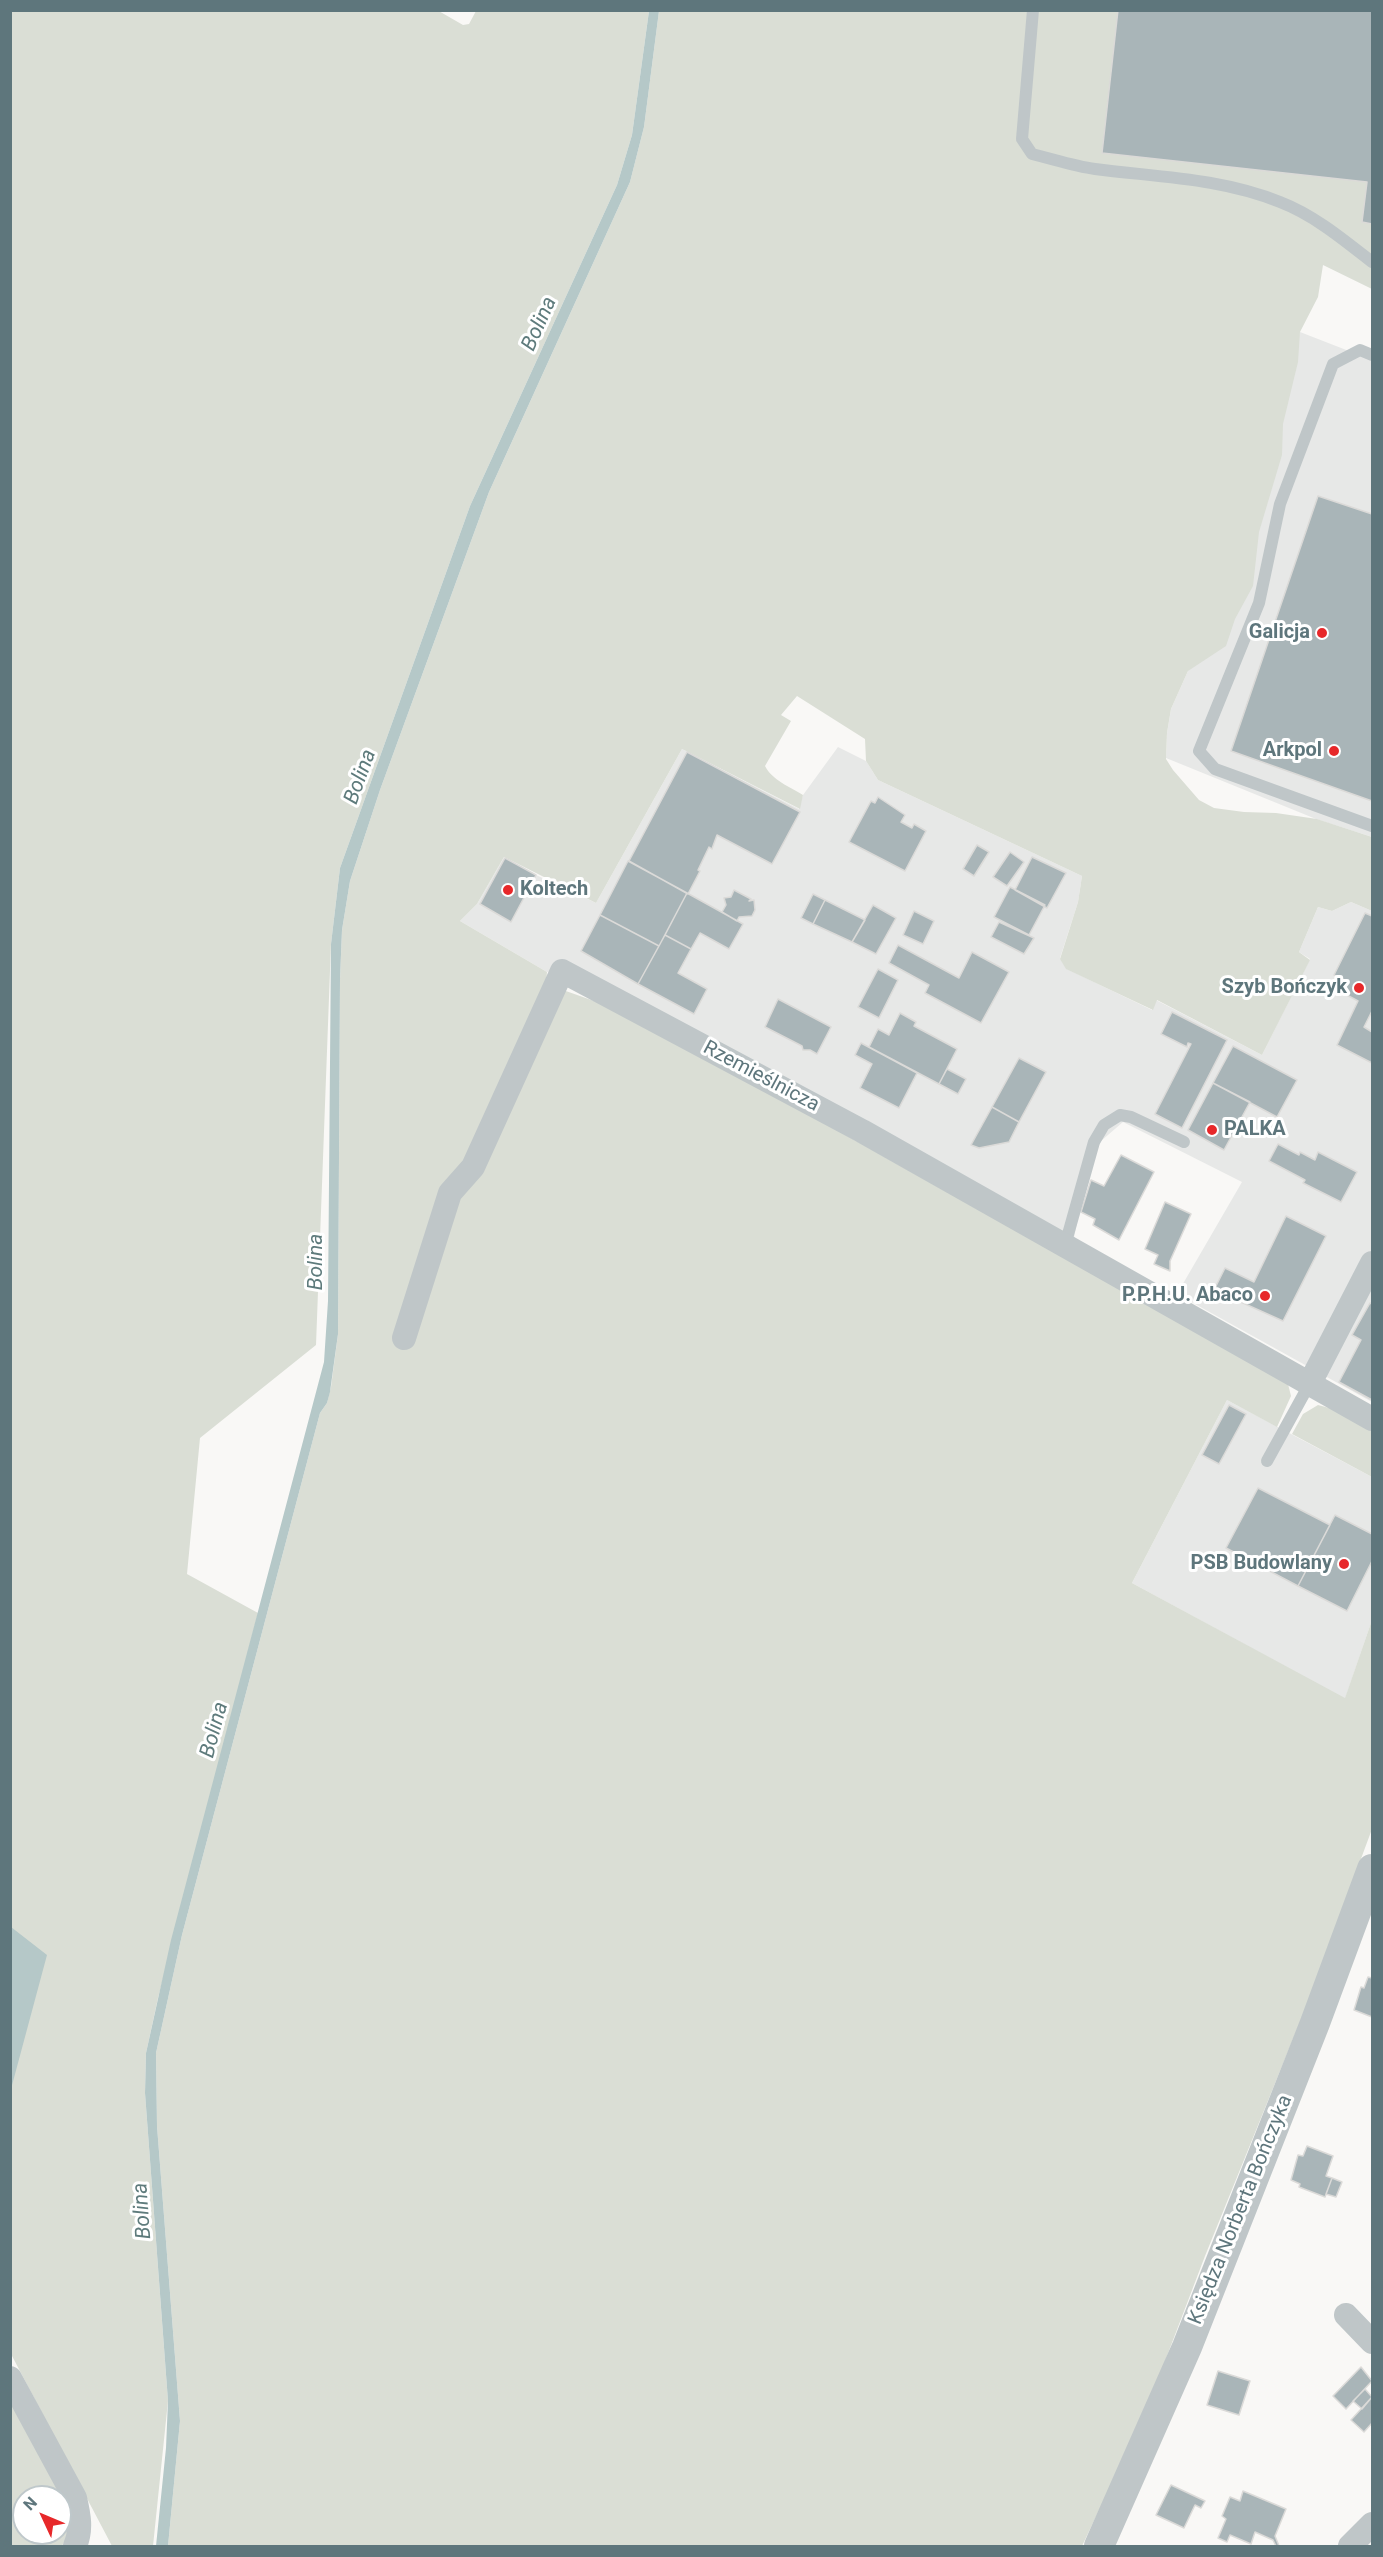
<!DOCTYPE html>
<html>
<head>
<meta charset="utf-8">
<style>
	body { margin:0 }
	#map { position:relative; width:1383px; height:2557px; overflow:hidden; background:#f9f8f6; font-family:Roboto,sans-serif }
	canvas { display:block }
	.frame { position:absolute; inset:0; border:12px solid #5e767c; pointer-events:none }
	.north { position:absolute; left:12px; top:2485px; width:60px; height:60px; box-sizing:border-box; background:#fff; border:2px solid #bfc8cb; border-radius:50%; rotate:314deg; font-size:16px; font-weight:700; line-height:24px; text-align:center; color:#5e767c }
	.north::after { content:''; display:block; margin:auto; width:21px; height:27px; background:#e7282a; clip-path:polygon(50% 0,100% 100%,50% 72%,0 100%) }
</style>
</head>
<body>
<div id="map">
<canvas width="1383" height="2557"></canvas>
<div class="frame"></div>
<div class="north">N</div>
</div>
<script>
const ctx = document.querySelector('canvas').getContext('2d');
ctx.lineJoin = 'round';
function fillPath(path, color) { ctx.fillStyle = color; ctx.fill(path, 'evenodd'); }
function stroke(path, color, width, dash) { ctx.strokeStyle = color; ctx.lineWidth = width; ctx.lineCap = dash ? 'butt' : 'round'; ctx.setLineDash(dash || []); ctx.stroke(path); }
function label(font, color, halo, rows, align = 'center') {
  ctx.font = font + ' Roboto,sans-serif'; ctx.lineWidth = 6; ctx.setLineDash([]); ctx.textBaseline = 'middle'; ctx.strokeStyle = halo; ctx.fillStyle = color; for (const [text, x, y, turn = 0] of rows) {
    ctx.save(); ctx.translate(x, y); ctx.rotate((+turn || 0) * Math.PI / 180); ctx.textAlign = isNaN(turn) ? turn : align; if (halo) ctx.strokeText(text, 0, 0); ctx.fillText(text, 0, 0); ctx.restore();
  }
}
fillPath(new Path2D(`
	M1300,332L1372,360V837L1316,819L1166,758L1167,733L1171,709L1188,671Z
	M838,747L866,761L878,780L1082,876L1078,902L1060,958L1067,969L1152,1010L1156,1000L1262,1055L1310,959L1299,952L1318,907L1332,911L1351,902L1372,911V1402L1177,1294L1242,1182L1123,1122L1101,1141L1087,1172L1074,1238L571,967L547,972L460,921L477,904L504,857L536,875L596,903L682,749L799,809L803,795Z
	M1227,1400L1372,1477V1620L1345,1699L1132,1583Z`), '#e7e8e7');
fillPath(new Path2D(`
	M437,10L463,25L469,24L476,11H649L632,135L617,185L470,506L340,868L331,944L316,1345L200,1438L187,1574L258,1613L158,1998L146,2053L145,2093L168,2401L153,2546H112L11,2354L10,11Z
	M659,11H1372V289L1323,265L1318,297L1300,332L1298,362L1283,424L1282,455L1259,532L1253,586L1235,619L1226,646L1188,671L1171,709L1167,733L1166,759L1173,770L1199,800L1214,808L1244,812L1276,813L1317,819L1372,837V911L1351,902L1332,911L1318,907L1299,952L1310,960L1262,1055L1157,1000L1153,1010L1066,969L1060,959L1078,902L1082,876L878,780L866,761L865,739L797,696L781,715L791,721L765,766C772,780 790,787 803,795L800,809L682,749L596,903L504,857L477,904L460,921L547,972L546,984L614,1008L723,1066L1288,1384L1291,1396L1277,1427L1227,1400L1132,1583L1345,1698L1372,1620V1829L1308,2002L1205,2256L1146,2411L1082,2546H168L180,2421L157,2126L156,2053L182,1935L320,1413L327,1403L331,1387L338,1334L340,979L342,930L350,881L380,790L489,492L630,182L644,127Z
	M1318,1405L1333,1409L1372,1431V1477L1292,1434L1303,1414Z
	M10,2396L70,2511L67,2537L62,2546H11ZM24,2497H60V2533H24Z`), '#daded5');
fillPath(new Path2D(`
	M649,11H659L644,127L630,182L489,492L380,790L350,881L342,930L340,979L338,1334L330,1392L327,1403L320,1413L182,1935L156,2053L157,2126L180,2421L168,2546H156L166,2448L168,2401L145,2093L146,2053L171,1940L324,1362L328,1301L331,944L340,868L470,506L617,185L632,135Z
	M11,1927L47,1955L11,2089Z`), '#b5c8c8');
const building = new Path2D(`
	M1118,10H1372V224L1362,222L1367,182L1102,153Z
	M1318,496L1372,514V801L1231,751Z
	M687,752L800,812L772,864L717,835L713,846L712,849L709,847L698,870L700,871L688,894L629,861Z
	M878,797L905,815L901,822L912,828L914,824L926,831L905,871L849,842L871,801L875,803Z
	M977,845L989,852L974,876L963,869Z
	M1010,852L1024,862L1007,886L993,877Z
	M1032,857L1066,873L1047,908L1015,890Z
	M505,858L536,875L511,922L480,904Z
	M628,861L687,893L659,946L600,915Z
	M1010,887L1045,905L1029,935L994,917Z
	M734,890L751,899L749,901L754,900L755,910L752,916L739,917L737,921L722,912L726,905L724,898L731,897Z
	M687,893L743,924L729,949L700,933L691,949L665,935Z
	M813,894L825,900L813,924L801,918Z
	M825,900L865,920L852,942L813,924Z
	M873,905L896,918L876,954L852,942Z
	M914,911L934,921L923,944L903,935Z
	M1365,913L1372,916V1011L1364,1027L1372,1032V1063L1337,1045L1358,1001L1343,993L1348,982L1334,975Z
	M600,915L659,946L638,984L581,951Z
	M999,922L1034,938L1024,954L991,937Z
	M665,935L691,949L678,973L707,989L694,1014L638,984Z
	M898,945L959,978L972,952L1009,972L981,1023L925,993L929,985L889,963Z
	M878,969L898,980L879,1018L858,1007Z
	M778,999L831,1027L817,1054L810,1050H803L802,1046L765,1027Z
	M1172,1012L1227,1040L1182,1128L1155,1114L1191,1044L1188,1043L1187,1047L1161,1034Z
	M900,1013L916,1022L914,1026L957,1049L939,1084L869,1047L878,1029L889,1035Z
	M861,1043L917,1073L899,1108L860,1088L872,1064L855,1055Z
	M1233,1046L1297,1080L1277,1117L1213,1083Z
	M1019,1058L1046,1072L1019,1122L992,1107Z
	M947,1069L966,1079L958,1094L939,1084Z
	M1213,1083L1250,1102L1224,1150L1188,1130Z
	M992,1107L1019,1122L1009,1142L979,1148L971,1145Z
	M1278,1144L1299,1155L1300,1152L1315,1160L1318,1152L1357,1172L1341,1202L1303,1183L1305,1180L1269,1161Z
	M1121,1155L1154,1172L1119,1240L1093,1225L1095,1219L1081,1212L1091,1180L1104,1186Z
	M1165,1202L1191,1214L1170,1261V1271L1154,1264L1158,1255L1145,1249Z
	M1286,1216L1326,1236L1283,1321L1214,1290L1225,1268L1254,1282Z
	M1370,1303L1372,1304V1400L1339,1382L1361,1340L1352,1335Z
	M1229,1405L1246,1414L1219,1464L1202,1455Z
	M1258,1488L1330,1525L1298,1586L1226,1548Z
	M1335,1515L1372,1534V1561L1347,1611L1298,1586Z
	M1368,1977L1372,1978V2017L1354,2010L1361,1987L1364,1988Z
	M1307,2146L1333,2156L1326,2176L1332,2178L1325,2197L1299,2187L1300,2184L1291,2180L1298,2155L1303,2156Z
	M1332,2178L1342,2182L1336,2197L1326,2194Z
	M1361,2367L1372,2381L1346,2409L1333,2396Z
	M1218,2371L1250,2381L1239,2415L1207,2405Z
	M1365,2389L1372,2397L1362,2409L1353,2401Z
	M1372,2397V2423L1364,2432L1351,2420Z
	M1171,2485L1205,2501L1201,2508L1195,2505L1184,2528L1156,2515Z
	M1243,2491L1286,2509L1275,2536L1279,2546H1276L1273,2540L1255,2532L1251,2544L1230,2535L1227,2542L1218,2538L1226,2519L1222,2516L1230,2497L1240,2501Z`);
fillPath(building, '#a9b5b8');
stroke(building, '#dbdad8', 1.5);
stroke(new Path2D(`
	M1033,10L1022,139L1032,154C1053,159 1074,166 1095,169C1157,177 1221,178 1280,202C1314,215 1344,240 1372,262
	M1372,355L1360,350L1333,364L1280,504L1259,603L1199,751L1215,769L1372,826
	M1065,1245L1094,1142L1104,1125L1120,1115L1131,1117L1184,1142
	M1267,1461L1310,1383`), '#bfc6c8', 12);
stroke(new Path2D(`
	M404,1338L450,1193L473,1167L562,971L862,1131L1372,1419
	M1310,1383L1372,1263
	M1346,2315L1372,2342
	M10,2378L75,2498C79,2515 82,2530 75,2546
	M1350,2546L1372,2524`), '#bfc6c8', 24);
stroke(new Path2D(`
	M1099,2546L1187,2347L1315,2023L1372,1869`), '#bfc6c8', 30);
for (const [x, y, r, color] of [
	[1322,633,6,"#e7282a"],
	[1334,751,6,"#e7282a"],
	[508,890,6,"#e7282a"],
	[1359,988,6,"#e7282a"],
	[1212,1130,6,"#e7282a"],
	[1265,1296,6,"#e7282a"],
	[1344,1564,6,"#e7282a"]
]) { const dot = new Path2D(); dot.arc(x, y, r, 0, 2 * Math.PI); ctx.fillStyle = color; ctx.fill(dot); stroke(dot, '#fff', 2); }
label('bold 20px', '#5e767c', '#fff', [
	["Galicja",1310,633],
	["Arkpol",1322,751],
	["Koltech",520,890,"left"],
	["Szyb Bończyk",1347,988],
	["PALKA",1224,1130,"left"],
	["P.P.H.U. Abaco",1253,1296],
	["PSB Budowlany",1332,1564]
], 'right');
label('20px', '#5e767c', '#fff', [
	["Rzemieślnicza",761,1077,28],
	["Księdza Norberta Bończyka",1241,2210,-68]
]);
label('italic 21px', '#5e7b7c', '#fff', [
	["Bolina",540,324,-66],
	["Bolina",361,777,-70],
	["Bolina",317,1262,-90],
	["Bolina",215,1730,-75],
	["Bolina",143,2211,-94]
]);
</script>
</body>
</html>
